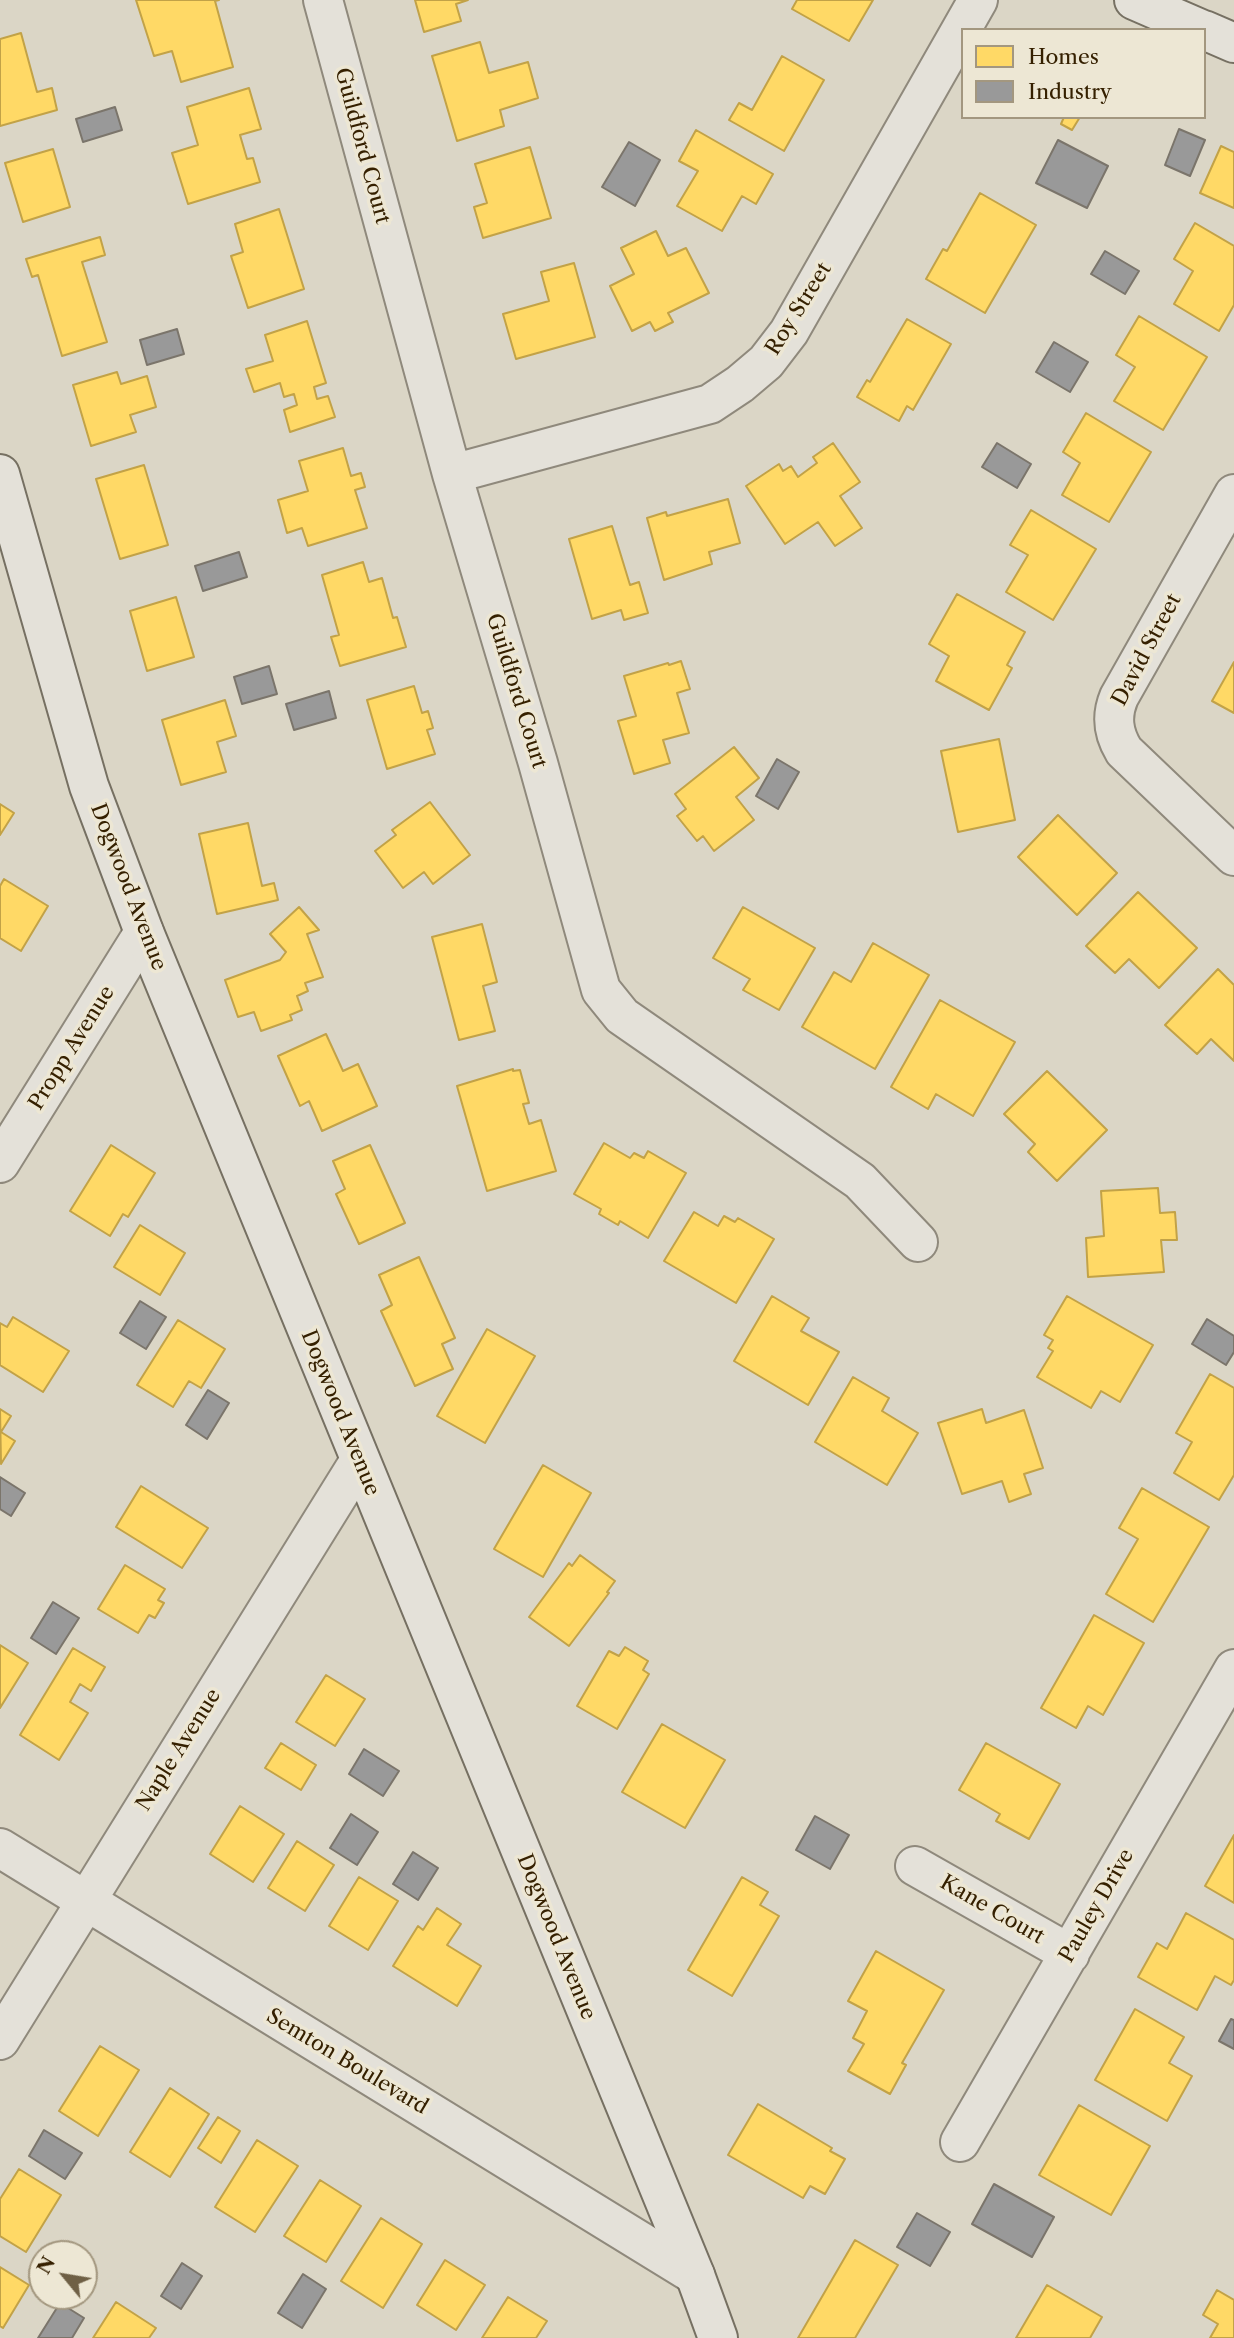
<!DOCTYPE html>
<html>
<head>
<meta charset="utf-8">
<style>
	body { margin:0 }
	#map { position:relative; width:1234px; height:2338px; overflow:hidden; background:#dbd6c6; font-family:"Libre Caslon Text",serif }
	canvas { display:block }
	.legend { position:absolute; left:961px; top:28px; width:245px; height:91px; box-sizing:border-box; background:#ede7d4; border:2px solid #a3977f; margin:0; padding:9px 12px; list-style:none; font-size:21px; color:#352000 }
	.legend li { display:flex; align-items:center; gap:14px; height:35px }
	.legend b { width:35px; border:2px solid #a3977f }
	.north { position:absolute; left:28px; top:2240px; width:70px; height:70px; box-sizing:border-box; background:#ede7d4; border:2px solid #a3977f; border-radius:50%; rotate:300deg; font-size:19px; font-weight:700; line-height:28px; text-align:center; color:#352000 }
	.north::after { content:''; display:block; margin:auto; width:24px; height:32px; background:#6f6045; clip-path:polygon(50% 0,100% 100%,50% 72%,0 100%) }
</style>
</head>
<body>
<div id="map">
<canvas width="1234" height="2338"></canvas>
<ul class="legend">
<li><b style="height:19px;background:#ffd966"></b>Homes</li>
<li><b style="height:19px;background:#999"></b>Industry</li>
</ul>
<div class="north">N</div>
</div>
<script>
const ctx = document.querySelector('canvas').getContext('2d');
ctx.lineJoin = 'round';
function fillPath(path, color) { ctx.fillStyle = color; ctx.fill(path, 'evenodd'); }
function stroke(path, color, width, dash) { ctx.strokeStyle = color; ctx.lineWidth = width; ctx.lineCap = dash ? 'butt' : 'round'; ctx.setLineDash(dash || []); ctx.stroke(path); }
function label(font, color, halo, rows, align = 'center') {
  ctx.font = font + ' "Libre Caslon Text",serif'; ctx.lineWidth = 7; ctx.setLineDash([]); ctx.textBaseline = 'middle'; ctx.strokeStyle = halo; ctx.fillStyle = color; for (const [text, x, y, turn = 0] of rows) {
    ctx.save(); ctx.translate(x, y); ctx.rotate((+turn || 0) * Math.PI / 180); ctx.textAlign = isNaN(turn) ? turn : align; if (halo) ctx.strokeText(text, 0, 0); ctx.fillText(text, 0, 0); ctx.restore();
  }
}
const homes = new Path2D(`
	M136,0H219L215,1L233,67L181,82L172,51L154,56Z
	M415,0H468L456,4L461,21L424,32Z
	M797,0H873L849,41L792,9Z
	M21,33L37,92L52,88L57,110L0,126V39Z
	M480,42L489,73L528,62L538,98L500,110L504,126L457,141L432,56Z
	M782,56L824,80L784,151L729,120L739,103L752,110Z
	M249,88L261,129L240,135L247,159L253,158L260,182L188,204L172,153L198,145L187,107Z
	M1064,117H1080L1072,130L1061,124Z
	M696,130L773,174L756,204L742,196L722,231L677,206L698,171L679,161Z
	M1221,146L1234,152V208L1200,193Z
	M530,147L551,218L483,238L474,207L487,203L475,164Z
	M53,149L70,207L23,222L5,163Z
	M980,193L1036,225L985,313L926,279L943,249L947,251Z
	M279,209L304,289L248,308L231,256L243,252L235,224Z
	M1195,223L1234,246V305L1219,331L1174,304L1193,271L1174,259Z
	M656,231L668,256L686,248L709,293L668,313L673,322L655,331L650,322L632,331L610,286L634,274L621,248Z
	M100,237L105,255L82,262L107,342L62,356L38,275L32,277L26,259Z
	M574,263L595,337L516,359L503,314L549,301L541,272Z
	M1139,316L1207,357L1163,430L1114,401L1135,367L1116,355Z
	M907,319L951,344L913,410L907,406L899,421L857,397L867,380L870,382Z
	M307,321L326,383L314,387L317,399L328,396L335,417L290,432L284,410L297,405L294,394L284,397L280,383L254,392L246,369L273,361L265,335Z
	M117,372L121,384L147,376L156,407L130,415L136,432L91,446L73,385Z
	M1086,413L1151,452L1109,522L1062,495L1080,463L1063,452Z
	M833,443L860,482L840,496L862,528L835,546L818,522L785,544L746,486L779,464L783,471L791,466L798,477L817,463L813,457Z
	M343,448L351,476L361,473L365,487L355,490L367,528L308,546L302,528L287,533L278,500L308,491L299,461Z
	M144,465L168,545L120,559L96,479Z
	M728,499L740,543L709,552L712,564L664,580L647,518L666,512L667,516Z
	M1031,510L1096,549L1053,620L1006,592L1028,555L1010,545Z
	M612,526L630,585L639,582L648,613L624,620L621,610L592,619L569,539Z
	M363,562L369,582L382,578L393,618L397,617L406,647L340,666L331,637L339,635L322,575Z
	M957,594L1025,632L1007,665L1012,668L989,710L936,681L949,656L929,644Z
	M176,597L194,657L147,671L130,611Z
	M681,661L690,689L677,693L689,733L663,740L670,763L634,774L618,721L636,716L624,676L668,663L669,665Z
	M1234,662V713L1212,701Z
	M414,686L422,713L428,711L433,728L427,730L435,754L387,769L367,700Z
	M225,700L236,736L217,742L226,772L181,785L162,720Z
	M999,739L1015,820L958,832L941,751Z
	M734,747L759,778L736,797L754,820L714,851L703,836L697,841L677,816L686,809L675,794Z
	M430,802L470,855L433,884L424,872L403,888L375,851L396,835L392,830Z
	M0,804L14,813L0,835Z
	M1058,815L1117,873L1077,915L1018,857Z
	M248,823L262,886L274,883L278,900L217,914L199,834Z
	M4,879L48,906L21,951L0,938V886Z
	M1138,892L1197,948L1159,988L1129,959L1115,973L1086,946Z
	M299,907L319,930L307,934L323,977L305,983L308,991L297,996L302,1010L290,1015L292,1020L261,1031L254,1012L238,1017L225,980L280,960L286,952L270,934Z
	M743,907L815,948L779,1010L743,990L750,979L713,958Z
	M482,924L497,982L483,986L495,1031L459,1040L432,937Z
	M873,943L929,975L875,1069L802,1027L834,972L851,982Z
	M1218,969L1234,985V1061L1211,1039L1197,1054L1165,1025Z
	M940,1000L1015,1042L973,1116L936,1094L928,1109L891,1087Z
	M326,1034L343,1071L358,1064L377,1106L322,1131L309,1101L300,1106L278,1056Z
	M513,1069V1071L520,1070L529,1103L523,1104L529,1124L541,1120L556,1171L487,1191L457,1086Z
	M1047,1071L1107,1130L1057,1181L1028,1152L1035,1144L1004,1114Z
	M604,1143L630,1158L634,1153L644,1158L648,1151L686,1173L648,1238L620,1221L618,1225L599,1214L601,1209L574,1194Z
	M111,1145L155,1173L128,1217L123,1214L110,1236L70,1211Z
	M370,1145L405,1223L359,1244L336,1194L345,1189L333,1161Z
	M1158,1188L1160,1213L1175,1212L1177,1240H1161L1164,1272L1088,1277L1086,1238L1104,1236L1101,1191Z
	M694,1212L718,1226L724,1216L735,1222L738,1218L774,1239L736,1303L664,1261Z
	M140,1225L185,1253L160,1295L114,1267Z
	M419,1257L455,1338L442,1344L453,1369L415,1386L381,1311L392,1305L379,1275Z
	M772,1296L809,1318L801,1331L839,1352L808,1405L734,1361Z
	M1067,1296L1153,1345L1120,1402L1101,1391L1091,1408L1037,1377L1053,1351L1048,1348L1053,1340L1044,1335Z
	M13,1317L69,1351L43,1392L0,1365V1323L7,1327Z
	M178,1320L225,1349L201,1388L189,1381L173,1407L137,1385Z
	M487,1329L535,1356L485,1443L437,1416Z
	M1210,1374L1234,1388V1475L1219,1500L1174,1473L1192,1442L1176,1433Z
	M853,1377L889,1398L882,1411L918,1433L887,1485L815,1442Z
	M0,1409L11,1416L1,1432L15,1441L1,1464Z
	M982,1409L986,1423L1024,1410L1043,1468L1024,1474L1031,1494L1009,1502L1002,1481L962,1494L938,1423Z
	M543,1465L591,1493L543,1577L494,1549Z
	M141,1486L208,1528L182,1568L116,1527Z
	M1142,1488L1209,1527L1153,1622L1106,1594L1138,1539L1119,1528Z
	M580,1555L615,1581L607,1592L609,1593L569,1646L529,1617L569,1563L572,1566Z
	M125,1565L165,1589L158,1600L164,1603L155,1618L149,1615L138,1633L98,1609Z
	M1094,1615L1144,1643L1103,1715L1088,1706L1076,1728L1041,1708Z
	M0,1645L28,1663L0,1708Z
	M625,1647L648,1661L643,1670L649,1674L617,1729L577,1706L609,1651L619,1656Z
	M73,1648L105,1667L91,1691L80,1684L70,1702L88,1713L59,1760L20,1735Z
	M326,1675L365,1699L335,1746L296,1722Z
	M662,1724L725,1760L685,1828L622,1792Z
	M281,1743L316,1765L301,1790L265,1768Z
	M986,1743L1060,1784L1029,1839L996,1821L1000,1814L959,1790Z
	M240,1806L284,1834L253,1882L210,1854Z
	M1234,1835V1903L1205,1886Z
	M297,1841L334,1865L305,1911L268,1888Z
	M359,1877L398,1901L368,1950L329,1926Z
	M742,1877L768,1892L760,1905L779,1916L732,1996L688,1970Z
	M437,1908L461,1924L447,1945L481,1966L457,2006L393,1966L418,1926L423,1930Z
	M1186,1913L1234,1940V1980L1231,1985L1215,1976L1197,2010L1138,1977L1157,1943L1167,1949Z
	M876,1951L944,1990L902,2063L906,2065L890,2094L848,2071L864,2044L853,2038L867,2011L848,2001Z
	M1135,2009L1184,2037L1169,2063L1192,2076L1167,2121L1095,2080Z
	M100,2046L139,2070L98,2136L59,2111Z
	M170,2088L209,2114L170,2177L130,2152Z
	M758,2104L832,2148L830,2151L845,2159L825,2194L810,2186L803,2198L728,2155Z
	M1079,2105L1150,2146L1111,2215L1039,2175Z
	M218,2117L240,2131L221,2163L198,2148Z
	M257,2140L298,2166L255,2232L215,2207Z
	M19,2169L61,2195L26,2252L0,2236V2199Z
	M320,2180L361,2206L326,2262L284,2236Z
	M381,2218L422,2244L383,2308L341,2281Z
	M855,2240L898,2265L855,2338H798Z
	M445,2260L485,2285L456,2330L417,2305Z
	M0,2267L29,2285L3,2328L0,2326Z
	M1047,2285L1102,2317L1090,2338H1016Z
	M1217,2290L1234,2300V2338H1210L1218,2324L1203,2315Z
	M508,2297L547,2321L536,2338H482Z
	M116,2302L156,2328L149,2338H93Z`);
fillPath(homes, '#ffd966');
stroke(homes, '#c2a247', 2);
const industry = new Path2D(`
	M115,107L122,130L83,142L76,119Z
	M1179,129L1205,140L1190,176L1165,165Z
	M1058,140L1108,166L1087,208L1036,183Z
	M629,142L660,160L635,206L602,187Z
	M1105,251L1139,271L1125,294L1091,274Z
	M177,329L184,354L147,365L140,340Z
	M1054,342L1088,362L1070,392L1036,372Z
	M997,443L1031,464L1017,488L982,467Z
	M239,552L247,577L203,591L195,566Z
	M269,666L277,694L242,704L234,677Z
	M329,691L336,718L294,730L286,704Z
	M777,759L799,772L778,809L756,796Z
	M140,1301L166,1317L146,1349L120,1333Z
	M1207,1319L1234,1336V1352L1226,1365L1192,1344Z
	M208,1390L229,1403L207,1439L186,1425Z
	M0,1477L25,1493L11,1516L0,1509Z
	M53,1602L79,1618L56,1654L31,1638Z
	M364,1749L399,1771L383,1796L349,1774Z
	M351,1814L378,1832L357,1865L330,1848Z
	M815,1816L849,1835L830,1869L796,1850Z
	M413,1852L438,1868L418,1900L393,1884Z
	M1231,2019L1234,2020V2049L1219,2041Z
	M44,2130L82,2153L65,2179L29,2156Z
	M994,2184L1054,2217L1032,2257L972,2224Z
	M917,2213L950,2232L930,2266L897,2247Z
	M182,2263L202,2276L181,2309L161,2296Z
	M303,2274L326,2289L302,2328L278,2313Z
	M60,2303L84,2318L72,2338H38Z`);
fillPath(industry, '#999');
stroke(industry, '#7b756b', 2);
const street = new Path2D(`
	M323,0L452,474L538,763L601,990L622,1016L860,1181L918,1242
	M452,474L710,404L740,384L766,362L789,332L978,0
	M1234,494L1119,697C1111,716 1113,733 1124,751L1234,856
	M0,1163L144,932
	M0,1848L695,2275
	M915,1866L1070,1954
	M0,2040L360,1460
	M960,2142L1234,1669`);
const secondary = new Path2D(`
	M1134,0L1203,30
	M1204,30L1234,43
	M0,474L89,786L144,932L695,2275L718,2338`);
stroke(street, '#8f897c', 42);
stroke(secondary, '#767062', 42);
stroke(street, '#e4e1d9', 38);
stroke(secondary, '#e4e1d9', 38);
label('21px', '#352000', '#ede7d4', [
	["Guildford Court",362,146,75],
	["Roy Street",799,309,-58],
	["David Street",1147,650,-62],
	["Guildford Court",516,691,73],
	["Dogwood Avenue",128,887,69],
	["Propp Avenue",72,1048,-58],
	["Dogwood Avenue",340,1413,68],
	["Naple Avenue",179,1750,-58],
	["Pauley Drive",1097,1906,-60],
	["Kane Court",992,1910,30],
	["Dogwood Avenue",556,1937,68],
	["Semton Boulevard",347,2062,31]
]);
</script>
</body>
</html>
